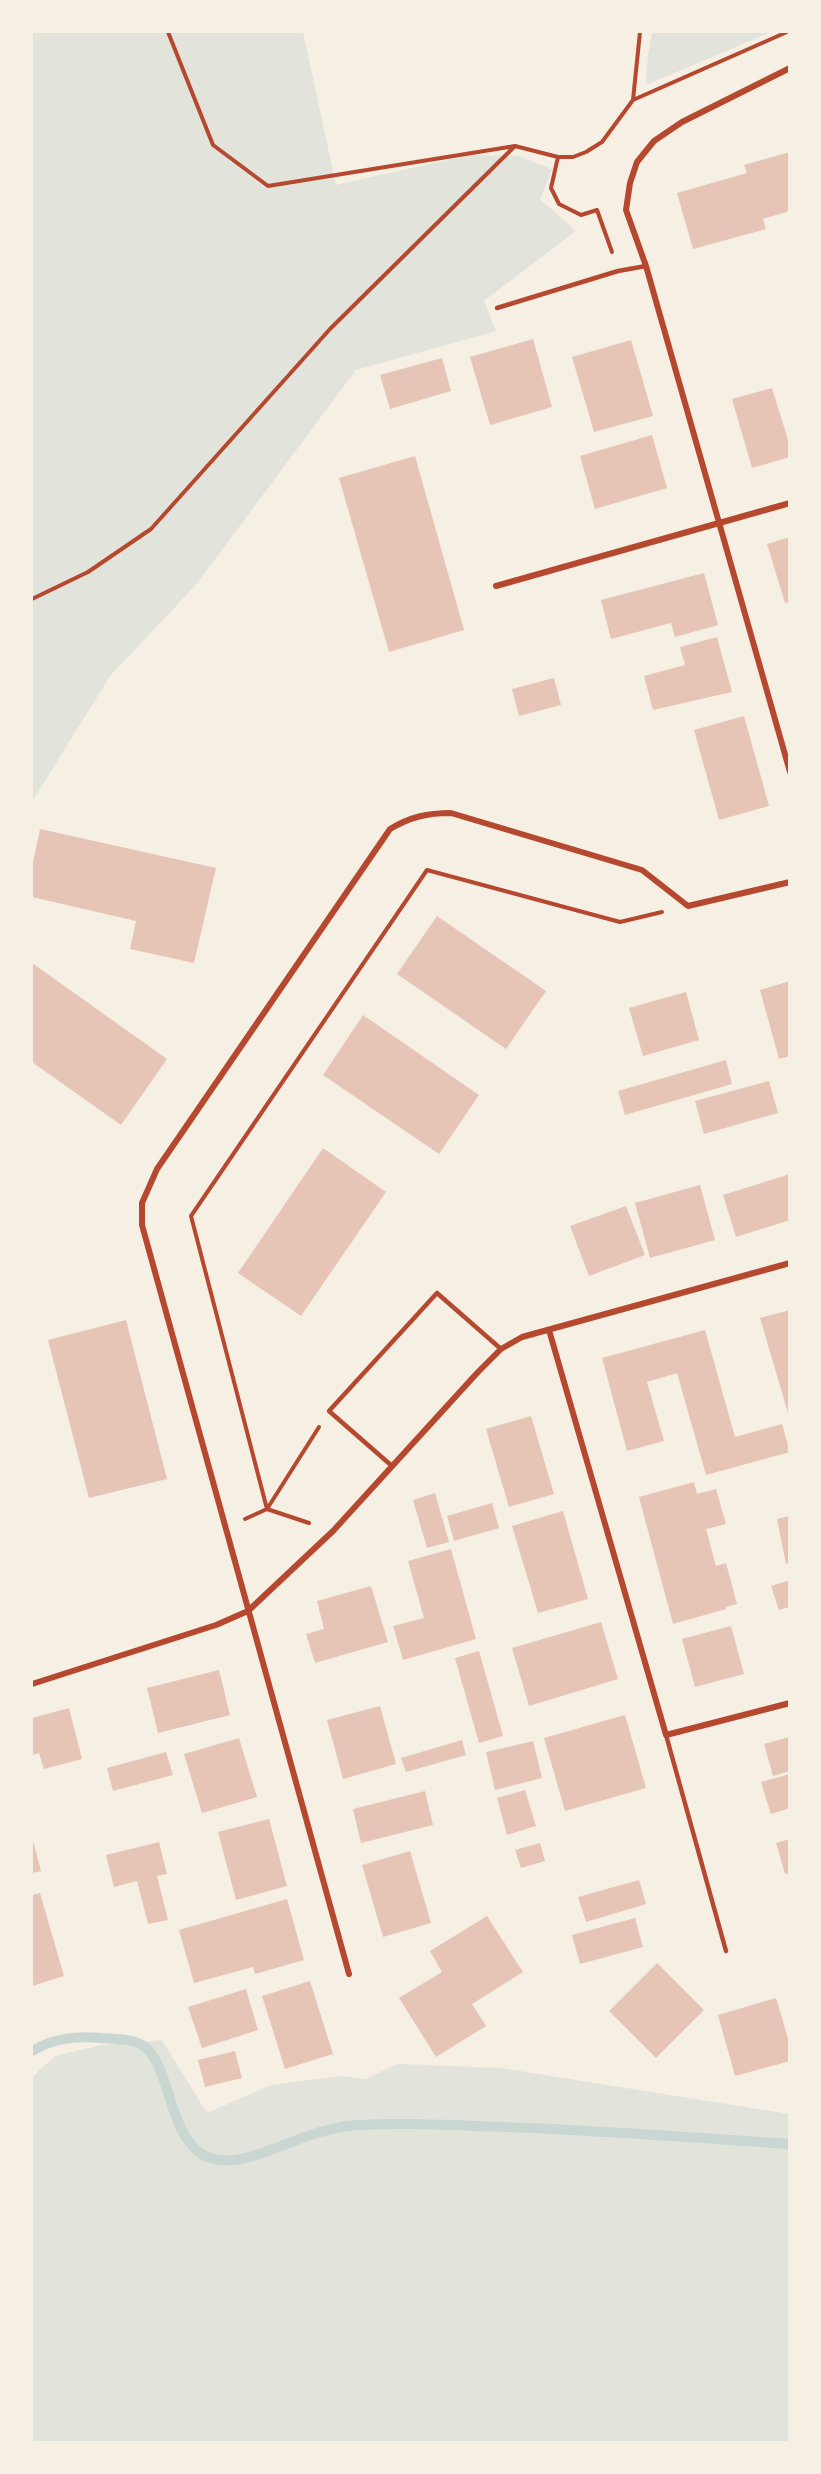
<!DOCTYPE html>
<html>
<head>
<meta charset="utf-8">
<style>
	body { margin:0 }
	#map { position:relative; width:821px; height:2474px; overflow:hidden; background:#f6efe4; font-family:Commissioner,sans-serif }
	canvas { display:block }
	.frame { position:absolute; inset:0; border:33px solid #f6efe4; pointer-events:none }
</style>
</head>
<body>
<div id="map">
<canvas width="821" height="2474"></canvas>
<div class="frame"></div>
</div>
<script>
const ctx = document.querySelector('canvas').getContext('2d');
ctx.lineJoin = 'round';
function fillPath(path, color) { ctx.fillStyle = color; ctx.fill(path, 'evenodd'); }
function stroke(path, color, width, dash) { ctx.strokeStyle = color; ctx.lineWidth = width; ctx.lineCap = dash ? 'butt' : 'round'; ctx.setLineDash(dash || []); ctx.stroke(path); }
fillPath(new Path2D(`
	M32,32H303L336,185L470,155L518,156L552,169L540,199L576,231L484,301L496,331L356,370L195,586L110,676L32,802Z
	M652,32H771L646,85L647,61Z
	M162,2040L207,2113L271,2085L340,2076L366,2079L397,2064L501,2068L789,2114V2442H32V2077L55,2056L101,2045Z`), '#e2e4dc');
stroke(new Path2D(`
	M32,2051C54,2038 75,2036 101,2038C115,2039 133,2038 145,2047C174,2070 167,2153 219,2160C243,2163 267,2151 289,2143C311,2134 335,2126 359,2125C416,2122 474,2126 531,2128C617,2132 703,2138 790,2144`), '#c9d6d2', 10);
fillPath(new Path2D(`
	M790,152V211L763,219L766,229L693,249L677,193L747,173L744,165Z
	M533,339L552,407L490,425L470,357Z
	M631,340L653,416L594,432L572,357Z
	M442,358L451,391L390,409L380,375Z
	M772,388L790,446V457L752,468L732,399Z
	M652,435L667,488L595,509L580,456Z
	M415,456L464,630L389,652L339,478Z
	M790,537V602L785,603L767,544Z
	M704,573L718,625L675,637L671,623L611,639L601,600Z
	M717,637L732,692L653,710L644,676L685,665L680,647Z
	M554,678L561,705L519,716L512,689Z
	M744,716L769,806L719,820L694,730Z
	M40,829L216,868L194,963L130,949L136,921L32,897V867Z
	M437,916L546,991L506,1049L397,974Z
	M32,963L167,1059L121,1125L32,1062Z
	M790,981V1056L779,1059L760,990Z
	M686,992L699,1040L643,1056L629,1008Z
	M363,1015L479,1095L439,1154L323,1075Z
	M726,1060L732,1084L625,1115L618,1091Z
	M769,1081L778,1113L704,1134L695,1101Z
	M323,1148L386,1192L301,1316L238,1273Z
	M790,1174V1220L736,1237L723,1195Z
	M700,1185L715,1240L650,1258L635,1203Z
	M626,1206L645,1255L589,1276L570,1226Z
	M790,1310V1413H788L760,1318Z
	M126,1320L167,1479L89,1498L48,1340Z
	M705,1330L735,1437L782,1424L790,1452L706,1475L677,1373L647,1382L664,1441L627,1451L602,1358Z
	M531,1416L554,1494L509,1507L486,1429Z
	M694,1482L697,1494L716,1489L726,1524L706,1529L716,1566L726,1563L737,1604L726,1607V1609L673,1624L639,1497Z
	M435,1493L449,1542L427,1548L413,1500Z
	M492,1503L499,1528L454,1541L447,1516Z
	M563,1511L588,1599L538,1613L512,1526Z
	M790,1516V1563L786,1564L777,1519Z
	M451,1549L476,1639L403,1660L393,1626L424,1618L408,1561Z
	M790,1580V1607L779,1610L771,1586Z
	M371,1586L388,1642L315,1663L306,1634L324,1629L317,1601Z
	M601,1622L618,1679L529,1706L512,1648Z
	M731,1626L744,1674L695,1687L682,1639Z
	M479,1651L503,1736L479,1743L455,1658Z
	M219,1670L230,1715L158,1733L147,1688Z
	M380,1706L396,1764L343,1779L327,1720Z
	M69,1708L82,1759L44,1769L39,1753L32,1755V1718Z
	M625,1715L646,1788L565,1811L544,1738Z
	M790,1737V1771L773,1776L764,1744Z
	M239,1738L257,1797L202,1813L184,1754Z
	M462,1740L466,1755L406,1772L401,1758Z
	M533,1741L542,1778L495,1790L486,1752Z
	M166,1752L173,1775L113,1791L107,1768Z
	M790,1774V1808L771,1814L761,1782Z
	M525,1790L536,1826L507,1835L497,1798Z
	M425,1791L433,1825L361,1843L353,1809Z
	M269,1819L287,1886L236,1900L218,1832Z
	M32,1837L41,1871L32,1873Z
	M790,1839V1873L785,1874L776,1843Z
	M159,1842L167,1874L157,1876L168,1920L148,1924L137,1881L114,1887L106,1855Z
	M540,1843L545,1861L521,1868L515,1850Z
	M410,1851L431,1923L383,1937L362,1865Z
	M639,1880L646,1904L586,1922L578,1897Z
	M40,1893L64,1976L32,1986V1895Z
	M287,1899L304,1960L255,1974L253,1967L194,1983L179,1930Z
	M487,1916L523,1972L472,2004L486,2026L436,2057L399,1998L442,1972L430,1951Z
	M635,1918L643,1947L580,1964L572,1935Z
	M657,1963L704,2010L656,2058L609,2011Z
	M310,1981L333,2054L285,2069L262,1996Z
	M246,1989L258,2030L202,2048L188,2007Z
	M776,1998L790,2045V2061L735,2076L718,2015Z
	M235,2051L242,2078L205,2087L198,2060Z`), '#e6c5b7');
stroke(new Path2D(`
	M168,32L213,145L268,186L515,146L558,157L551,188L559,204L581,215L597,210L612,252
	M633,100L640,32
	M558,157H573L586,152L602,142L633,100L787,32
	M32,599L88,572L151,529L330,329L515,146
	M267,1509L191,1216L427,870L620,922L662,912
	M267,1509L309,1523
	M245,1519L267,1509L319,1427`), '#b5482f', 4);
stroke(new Path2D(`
	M497,308L618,271L646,266
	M392,1466L329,1411L437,1293L501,1349
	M666,1735L726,1951`), '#b5482f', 4.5);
stroke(new Path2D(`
	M790,68L682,122L654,141L637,162L630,183L626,210L646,266L790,772
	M496,586L790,503
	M549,1330L666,1735L790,1703
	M32,1684L216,1625L248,1611L333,1531L478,1372L501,1349L522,1337L790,1263
	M349,1974L142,1225V1203L157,1169L390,829C410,817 427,813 451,813L642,870L688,906L790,882`), '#b5482f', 6);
</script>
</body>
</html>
